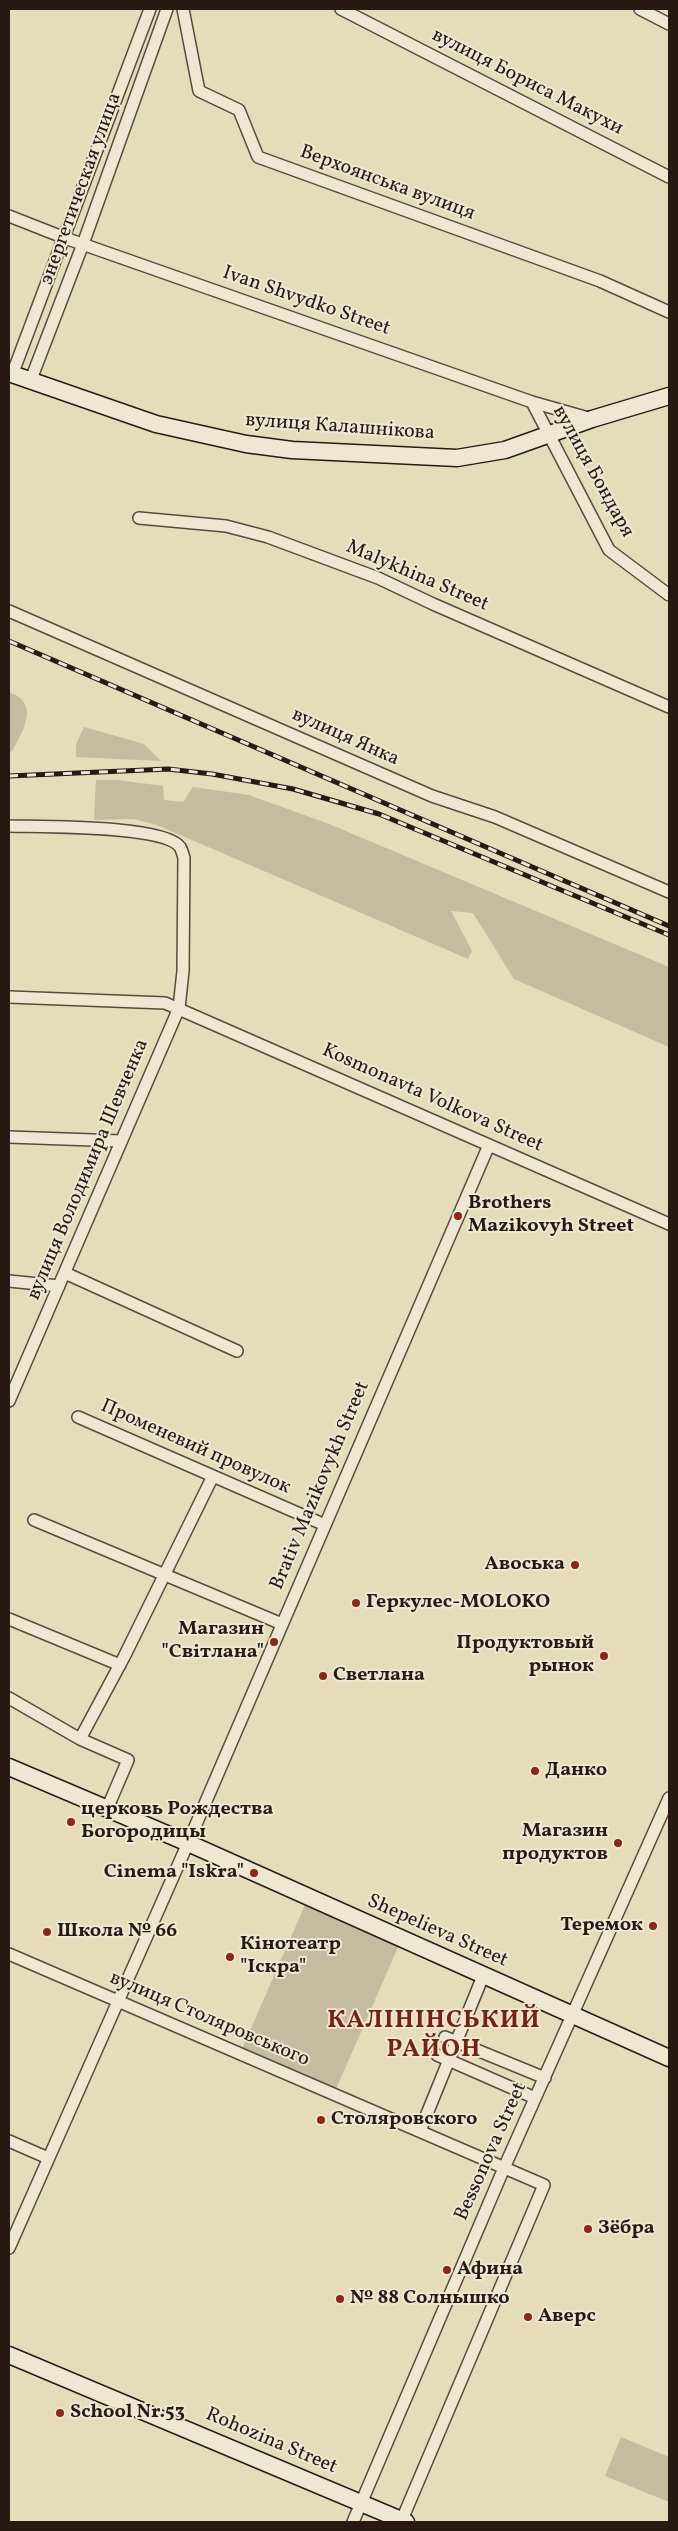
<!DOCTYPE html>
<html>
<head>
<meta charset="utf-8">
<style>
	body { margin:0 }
	#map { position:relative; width:678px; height:2531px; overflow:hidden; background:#e5dcba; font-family:Vollkorn,serif }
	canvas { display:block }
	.frame { position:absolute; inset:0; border:10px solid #281913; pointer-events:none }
</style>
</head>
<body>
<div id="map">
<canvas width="678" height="2531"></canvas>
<div class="frame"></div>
</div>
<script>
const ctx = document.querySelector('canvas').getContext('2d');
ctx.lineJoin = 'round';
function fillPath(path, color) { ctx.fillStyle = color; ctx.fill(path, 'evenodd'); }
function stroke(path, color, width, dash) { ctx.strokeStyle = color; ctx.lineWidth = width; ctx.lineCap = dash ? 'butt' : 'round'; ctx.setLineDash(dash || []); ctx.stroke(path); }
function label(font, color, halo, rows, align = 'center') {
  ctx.font = font + ' Vollkorn,serif'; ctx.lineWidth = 4; ctx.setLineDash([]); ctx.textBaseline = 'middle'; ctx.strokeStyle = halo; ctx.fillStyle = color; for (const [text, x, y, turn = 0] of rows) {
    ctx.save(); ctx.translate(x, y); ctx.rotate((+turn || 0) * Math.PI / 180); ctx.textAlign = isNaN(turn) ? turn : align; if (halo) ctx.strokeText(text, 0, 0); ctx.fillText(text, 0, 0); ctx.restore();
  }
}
fillPath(new Path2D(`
	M9,692C13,694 19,696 22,700C35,714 19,738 12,751L9,752Z
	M84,727L144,744L161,761L76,757V744Z
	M96,780H118L163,786L164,800L183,802L193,787L249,795L329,824L669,967V1047L514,979L473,913L451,911L472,951L468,959L157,825L134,819L94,820Z
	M305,1905L399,1945L336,2089L242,2049Z
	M621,2437L669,2457V2502L605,2476Z`), '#c5bb9e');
const street = new Path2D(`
	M183,9L199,91L239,110L258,157L600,281L669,312
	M341,9L669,177
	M640,9L669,24
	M9,216L65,238L532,402L592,419
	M12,375L150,9
	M30,382L83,244L167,9
	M532,402L609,550L669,595
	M139,518L226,526L268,537L378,578L433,604L669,707
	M9,611L432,796L495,817L669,892
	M9,826C39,827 164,825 180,847C182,850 183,855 184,858L183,971L179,1008L9,1401
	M9,997L165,1003L669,1224
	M9,1137L121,1141
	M65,1273L237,1351
	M9,1281L59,1286
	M78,1417L325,1525
	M34,1520L282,1624
	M9,1619L120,1665
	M9,1698L80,1739L128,1760L107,1809
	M80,1739L124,1657L213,1476
	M9,1954L544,2185L401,2522
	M445,2037L545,2078
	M437,2055L535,2098
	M420,2131L483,1976
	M9,2141L48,2158
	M9,2248L188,1843L489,1145
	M353,2522L504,2168L669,1798`);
const secondary = new Path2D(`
	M9,373L156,424L246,444L292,450L457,458L505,450L592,419L669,396
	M9,1767L188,1843L669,2058
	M9,2355L406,2522`);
stroke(street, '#574a3d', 14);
stroke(secondary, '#281913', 19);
stroke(street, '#eee8d2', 11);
stroke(secondary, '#eee8d2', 16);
const rail = new Path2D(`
	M9,641L669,926
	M9,776L168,769L212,774L293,789L379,814L669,935`);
stroke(rail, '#281913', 5);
stroke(rail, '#eee8d2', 3, [9]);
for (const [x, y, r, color] of [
	[458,1216,5,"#8f2418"],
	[575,1565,5,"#8f2418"],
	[356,1603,5,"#8f2418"],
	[274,1642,5,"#8f2418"],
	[604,1656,5,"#8f2418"],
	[323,1676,5,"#8f2418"],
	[535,1771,5,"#8f2418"],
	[71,1822,5,"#8f2418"],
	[618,1843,5,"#8f2418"],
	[254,1873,5,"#8f2418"],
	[653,1926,5,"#8f2418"],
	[47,1932,5,"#8f2418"],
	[230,1957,5,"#8f2418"],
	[321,2120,5,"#8f2418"],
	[588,2229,5,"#8f2418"],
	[447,2270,5,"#8f2418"],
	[340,2299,5,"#8f2418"],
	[528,2317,5,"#8f2418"],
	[60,2413,5,"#8f2418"]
]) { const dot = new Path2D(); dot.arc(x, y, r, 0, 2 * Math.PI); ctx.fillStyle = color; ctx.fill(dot); stroke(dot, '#eee8d2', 2); }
label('20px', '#281913', '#eee8d2', [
	["вулиця Бориса Макухи",527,83,27],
	["Верхоянська вулиця",387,184,20],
	["энергетическая улица",82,189,-70],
	["Ivan Shvydko Street",306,302,19],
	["вулиця Калашнікова",340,428,4],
	["вулиця Бондаря",592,472,61],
	["Malykhina Street",417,577,23],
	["вулиця Янка",345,738,24],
	["Kosmonavta Volkova Street",432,1099,24],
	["вулиця Володимира Шевченка",89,1170,-67],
	["Променевий провулок",195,1448,24],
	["Brativ Mazikovykh Street",321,1486,-67],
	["Shepelieva Street",437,1932,24],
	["вулиця Столяровського",209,2020,23],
	["Bessonova Street",492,2152,-66],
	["Rohozina Street",271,2442,23]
]);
label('bold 20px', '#281913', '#eee8d2', [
	["Brothers",468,1204],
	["Mazikovyh Street",468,1227],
	["Авоська",565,1565,"right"],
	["Геркулес-MOLOKO",366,1603],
	["Магазин",264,1630,"right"],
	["\"Світлана\"",264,1653,"right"],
	["Продуктовый",594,1644,"right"],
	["рынок",594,1667,"right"],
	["Светлана",333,1676],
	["Данко",545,1771],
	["церковь Рождества",81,1810],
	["Богородицы",81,1833],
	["Магазин",608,1832,"right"],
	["продуктов",608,1855,"right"],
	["Cinema \"Iskra\"",244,1873,"right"],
	["Теремок",643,1926,"right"],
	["Школа № 66",57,1932],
	["Кінотеатр",240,1945],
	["\"Іскра\"",240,1968],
	["Столяровского",331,2120],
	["Зёбра",598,2229],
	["Афина",457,2270],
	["№ 88 Солнышко",350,2299],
	["Аверс",538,2317],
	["School Nr.53",70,2413]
], 'left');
ctx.letterSpacing = '1px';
label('bold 25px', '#7a1f14', '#eee8d2', [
	["КАЛІНІНСЬКИЙ",434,2022],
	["РАЙОН",434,2051]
]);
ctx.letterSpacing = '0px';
</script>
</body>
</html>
